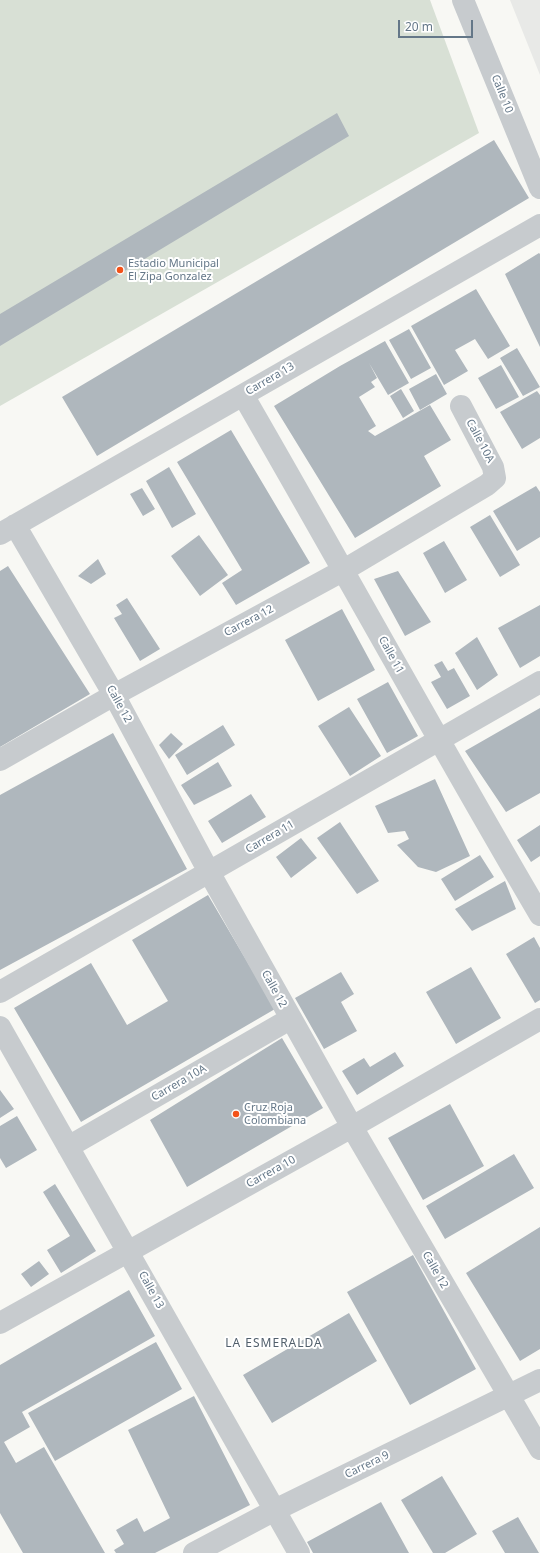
<!DOCTYPE html>
<html>
<head>
<meta charset="utf-8">
<style>
	body { margin:0 }
	#map { position:relative; width:540px; height:1553px; overflow:hidden; background:#f8f8f4; font-family:"Noto Sans",sans-serif }
	canvas { display:block }
	.scale { position:absolute; left:398px; top:20px; width:75px; height:18px; box-sizing:border-box; border:2px solid #647788; border-top:0; padding-left:5px; font-size:12px; line-height:14px; white-space:nowrap; color:#647788; -webkit-text-stroke:3px #fff; paint-order:stroke }
</style>
</head>
<body>
<div id="map">
<canvas width="540" height="1553"></canvas>
<div class="scale">20 m</div>
</div>
<script>
const ctx = document.querySelector('canvas').getContext('2d');
ctx.lineJoin = 'round';
function fillPath(path, color) { ctx.fillStyle = color; ctx.fill(path, 'evenodd'); }
function stroke(path, color, width, dash) { ctx.strokeStyle = color; ctx.lineWidth = width; ctx.lineCap = dash ? 'butt' : 'round'; ctx.setLineDash(dash || []); ctx.stroke(path); }
function label(font, color, halo, rows, align = 'center') {
  ctx.font = font + ' "Noto Sans",sans-serif'; ctx.lineWidth = 4; ctx.setLineDash([]); ctx.textBaseline = 'middle'; ctx.strokeStyle = halo; ctx.fillStyle = color; for (const [text, x, y, turn = 0] of rows) {
    ctx.save(); ctx.translate(x, y); ctx.rotate((+turn || 0) * Math.PI / 180); ctx.textAlign = isNaN(turn) ? turn : align; if (halo) ctx.strokeText(text, 0, 0); ctx.fillText(text, 0, 0); ctx.restore();
  }
}
fillPath(new Path2D(`
	M510,0H540V75Z`), '#e8e9e7');
fillPath(new Path2D(`
	M0,0H430L479,133L0,406Z`), '#d8e0d5');
fillPath(new Path2D(`
	M337,113L349,136L0,346V314Z
	M494,140L529,198L97,456L62,397Z
	M539,253L540,254V347L505,274Z
	M476,289L510,346L488,359L475,339L455,350L468,371L444,385L411,326Z
	M409,329L431,368L411,379L389,340Z
	M385,341L409,383L388,395L369,363L377,378L371,382L375,387L359,397L376,426L368,431L375,436L430,405L451,440L424,456L441,486L355,538L274,406L340,366Z
	M517,348L540,387L523,396L500,358Z
	M501,365L519,397L496,409L478,378Z
	M436,374L447,394L420,410L409,389Z
	M401,389L414,411L403,418L390,396Z
	M537,391L540,395V438L522,449L500,412Z
	M231,430L310,563L236,605L222,583L242,570L177,462Z
	M169,467L196,514L172,528L146,481Z
	M536,486L540,492V537L517,551L493,511Z
	M142,488L155,509L143,516L130,494Z
	M490,515L520,565L500,577L470,527Z
	M199,535L228,575L200,596L171,556Z
	M444,541L467,580L445,593L423,553Z
	M98,559L106,574L91,584L78,576Z
	M8,566L90,694L0,747V571Z
	M398,571L431,622L405,636L374,579Z
	M127,598L160,649L140,661L114,618L122,614L116,605Z
	M540,605V656L520,668L498,628Z
	M342,609L375,670L318,701L285,640Z
	M477,637L498,675L477,690L455,653Z
	M442,661L448,671L454,668L470,696L447,709L431,682L441,677L434,665Z
	M388,682L418,736L387,753L357,699Z
	M349,707L381,756L350,776L318,726Z
	M540,708V793L506,812L465,751Z
	M223,725L235,745L187,775L175,755Z
	M113,733L187,869L0,970V795Z
	M171,733L183,744L169,759L159,745Z
	M218,762L232,786L194,805L181,785Z
	M435,779L470,856L436,872L418,867L397,845L409,839L405,831L388,833L375,806Z
	M251,794L266,817L222,843L208,821Z
	M340,822L379,881L357,894L317,838Z
	M540,825V856L531,862L517,840Z
	M301,838L317,858L291,878L276,857Z
	M480,855L494,877L455,901L441,879Z
	M505,881L516,909L472,931L455,909Z
	M208,895L275,1009L81,1122L14,1008L91,963L127,1025L168,1001L132,940Z
	M534,937L540,948V1000L535,1003L506,954Z
	M471,967L501,1018L456,1044L426,992Z
	M341,972L354,994L341,1002L357,1031L324,1049L295,998Z
	M282,1038L323,1108L187,1187L150,1120Z
	M395,1052L404,1066L357,1095L342,1071L364,1058L370,1067Z
	M0,1090L14,1109L0,1118Z
	M450,1104L484,1166L423,1200L388,1138Z
	M17,1116L37,1150L6,1168L0,1158V1126Z
	M514,1154L534,1188L445,1239L426,1206Z
	M55,1184L96,1251L61,1273L47,1250L70,1236L43,1192Z
	M540,1227V1349L520,1361L466,1273Z
	M413,1255L476,1369L410,1405L347,1292Z
	M39,1261L49,1274L31,1287L21,1274Z
	M129,1290L155,1336L22,1412L30,1427L4,1442L16,1463L44,1447L105,1553H23L0,1513V1365Z
	M349,1313L377,1361L272,1423L243,1375Z
	M156,1342L182,1389L55,1461L28,1413Z
	M194,1396L250,1505L155,1553H116L114,1550L124,1544L116,1530L137,1518L144,1532L170,1518L128,1430Z
	M442,1476L477,1534L445,1553H433L401,1500Z
	M381,1502L409,1553H313L307,1542Z
	M518,1517L539,1553H505L492,1531Z`), '#afb7bd');
stroke(new Path2D(`
	M463,0L540,188
	M243,395C343,568 439,743 540,915
	M15,525L114,695L209,872L352,1127L540,1449
	M0,534L540,225
	M0,760L114,695L344,570L487,485L495,478L493,467L461,406
	M0,992L540,682
	M0,1027L299,1553
	M68,1147L290,1019
	M0,1323L352,1127L540,1019
	M194,1553L275,1510L540,1380`), '#c7cbce', 22);
for (const [x, y, r, color] of [
	[120,270,4,"#f35219"],
	[236,1114,4,"#f35219"]
]) { const dot = new Path2D(); dot.arc(x, y, r, 0, 2 * Math.PI); ctx.fillStyle = color; ctx.fill(dot); stroke(dot, '#fff', 1.5); }
label('11px', '#647788', '#fff', [
	["Calle 10",502,94,68],
	["Carrera 13",270,379,-30],
	["Calle 10A",480,441,62],
	["Carrera 12",249,621,-28],
	["Calle 11",391,655,61],
	["Calle 12",119,704,61],
	["Carrera 11",270,837,-30],
	["Calle 12",274,989,61],
	["Carrera 10A",179,1083,-30],
	["Carrera 10",271,1172,-29],
	["Calle 12",435,1270,60],
	["Calle 13",151,1290,61],
	["Carrera 9",367,1465,-26]
]);
label('11px', '#647788', '#fff', [
	["Estadio Municipal",128,264],
	["El Zipa Gonzalez",128,277],
	["Cruz Roja",244,1108],
	["Colombiana",244,1121]
], 'left');
ctx.letterSpacing = '1px';
label('12px', '#52606c', '#fff', [
	["LA ESMERALDA",274,1344]
]);
ctx.letterSpacing = '0px';
</script>
</body>
</html>
